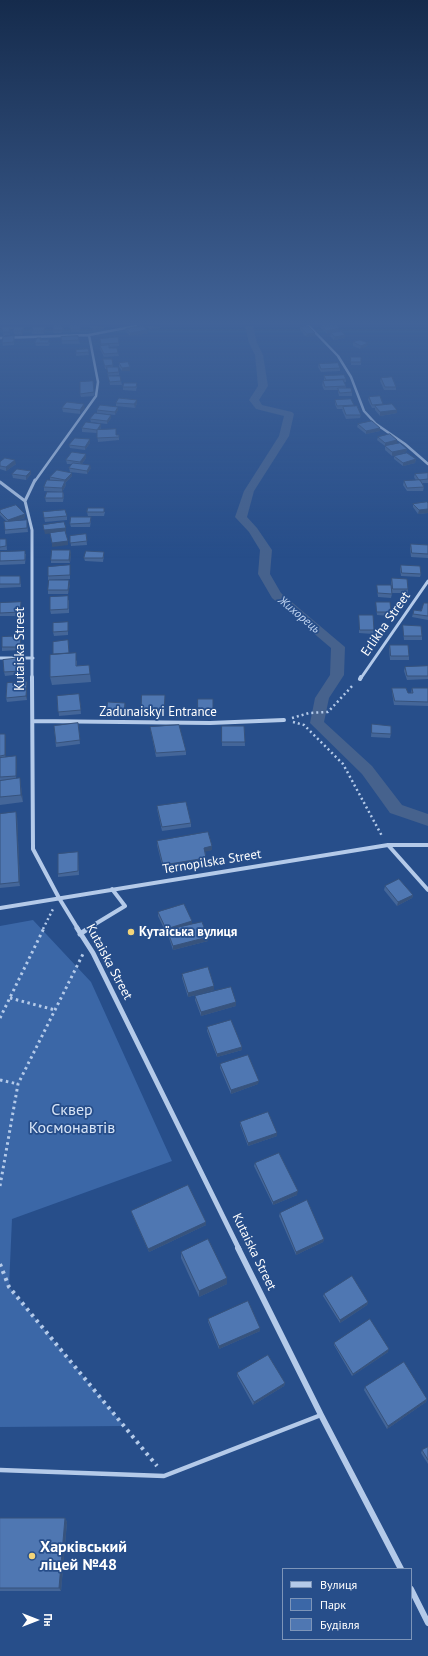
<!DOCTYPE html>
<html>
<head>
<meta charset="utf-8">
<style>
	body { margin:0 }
	#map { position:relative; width:428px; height:1656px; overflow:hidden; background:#274e8a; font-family:"PT Sans",sans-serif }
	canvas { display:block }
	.legend { position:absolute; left:282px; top:1568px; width:130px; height:72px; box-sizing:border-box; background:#274e8a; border:1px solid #7d95b9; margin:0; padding:5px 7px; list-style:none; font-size:12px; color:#fff }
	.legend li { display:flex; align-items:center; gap:8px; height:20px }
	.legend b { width:20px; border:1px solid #7d95b9 }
	.north { position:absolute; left:16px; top:1600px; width:40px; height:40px; -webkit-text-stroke:3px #274e8a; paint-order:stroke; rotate:90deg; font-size:11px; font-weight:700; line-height:16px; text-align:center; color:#fff }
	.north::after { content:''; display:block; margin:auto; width:14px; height:18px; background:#fff; clip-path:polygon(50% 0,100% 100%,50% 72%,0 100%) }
</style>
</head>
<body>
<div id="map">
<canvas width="428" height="1656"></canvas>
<ul class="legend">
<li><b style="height:5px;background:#b4cae9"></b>Вулиця</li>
<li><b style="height:11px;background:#3b67a7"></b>Парк</li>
<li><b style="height:11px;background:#4f77b2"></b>Будівля</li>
</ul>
<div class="north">Пн</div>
</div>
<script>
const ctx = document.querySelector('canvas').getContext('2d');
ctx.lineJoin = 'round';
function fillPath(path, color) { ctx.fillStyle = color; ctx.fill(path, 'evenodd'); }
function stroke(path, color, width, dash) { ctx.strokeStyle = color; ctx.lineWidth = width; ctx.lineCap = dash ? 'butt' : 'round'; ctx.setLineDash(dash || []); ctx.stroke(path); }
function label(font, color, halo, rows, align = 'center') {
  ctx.font = font + ' "PT Sans",sans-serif'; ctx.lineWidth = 3.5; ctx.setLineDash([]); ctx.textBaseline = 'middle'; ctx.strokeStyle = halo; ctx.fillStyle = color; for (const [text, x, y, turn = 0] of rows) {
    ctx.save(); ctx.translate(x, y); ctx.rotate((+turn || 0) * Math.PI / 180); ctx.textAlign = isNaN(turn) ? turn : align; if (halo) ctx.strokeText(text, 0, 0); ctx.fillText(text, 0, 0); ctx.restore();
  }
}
fillPath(new Path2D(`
	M33,920L91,982L172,1161L12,1219L9,1287L124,1426L0,1427V926Z`), '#3b67a7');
fillPath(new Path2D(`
	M245,326H253L257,343L263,355L268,386L259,400L262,405L292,412L294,414L289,436L254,491L247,517L257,528L272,550L270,574L281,593L345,647L344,675L329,698L324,722L372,766L402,805L428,814V826L390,813L362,774L310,723L315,698L330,675L331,648L272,598L258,574L260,550L249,532L235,517L244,491L279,436L284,416L256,409L249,400L258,386L255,355L249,343Z`), '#46628d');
stroke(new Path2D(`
	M292,718L309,713L328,712L354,684
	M293,722L304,725L343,764L382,836
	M43,929L53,909`), '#b4cae9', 2.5, [2, 3]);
stroke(new Path2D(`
	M10,998L55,1010
	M0,1018L44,928
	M0,1080L18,1084
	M0,1186L18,1084L83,954`), '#b4cae9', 3, [2.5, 3.5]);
stroke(new Path2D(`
	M0,1264L9,1287L157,1466`), '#b4cae9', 4, [3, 4.5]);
stroke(new Path2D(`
	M0,1470L164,1476L321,1415`), '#b4cae9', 4.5);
stroke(new Path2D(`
	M309,326L338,356L351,377L364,411L376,424L405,444L428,464
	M0,338L89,335L136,326
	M35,481L96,396L98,382L89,335`), '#b4cae9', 2.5);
stroke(new Path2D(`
	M0,482L25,501
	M0,658H33
	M32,678V530L25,501L35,480
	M361,678L428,581`), '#b4cae9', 3);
stroke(new Path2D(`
	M32,677L33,849L59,898L78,929
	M360,679L361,677
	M33,721L210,723L284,720
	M388,845L428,890
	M0,908L388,845H428
	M87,929L125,906L112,889`), '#b4cae9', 4);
stroke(new Path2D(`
	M77,928L93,953L239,1249
	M80,934L89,928`), '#b4cae9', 5);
stroke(new Path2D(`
	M238,1248L321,1415L401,1569
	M411,1589L428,1623`), '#b4cae9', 6);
fillPath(new Path2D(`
	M6,326L24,327V330L22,335L14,334L13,331L14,329H9L10,335L3,336L2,327H6Z
	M70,326H80V332H71Z
	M90,326H104V329L95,331L90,327Z
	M145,326H160V328L151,330Z
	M299,326H308L315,333V336L306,337L300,330V327Z
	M321,326H337L339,328L338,331L331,333L345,335V338L334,340L330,336L331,333L327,334L321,328Z
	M45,327V330L44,334H32V331Z
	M64,329L62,333H53V330Z
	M126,329L148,333L130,336L126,332Z
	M14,336V345L3,346L2,343Z
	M78,336L80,344H62L61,337Z
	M41,338L42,340L50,343L49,346H36L35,343Z
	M100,339L119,343V346L109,347V348L118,353L119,356L104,357L100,349V346L101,345Z
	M353,342L367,346L360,349L353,346Z
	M88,349L89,355L76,356V350Z
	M351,357L361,362V365H351Z
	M103,359L113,365V367L119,372V375L108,376L107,369H105Z
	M119,363L130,371H122L119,367Z
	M319,364L340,368V371L321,372L318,367Z
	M108,376L121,381L122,385H110Z
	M324,376L346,379V382H344L346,386V388L352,392V396H339L338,392V390H324L322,385L323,381H324Z
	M381,378L396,387V390H384L380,381Z
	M93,381L95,396L81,397L80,394Z
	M137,383V386L136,391L123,390V387Z
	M369,397L383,404V405L397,413L380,416L375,410V408H372L368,400Z
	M137,400V403L135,408L116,406V403Z
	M335,400L354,405V407L361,415L360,418L346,419L342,410L343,409H337L335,404Z
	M62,408H85L80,414L63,412Z
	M97,410H118L115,415L97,413Z
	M111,415V418L107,424L91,422L90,419Z
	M101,424V427L100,430L116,435H119V440L98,442L97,433L82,432V428Z
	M358,424L380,431L366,434L357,427Z
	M378,437L397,440V444L407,449L406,452L392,456L385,450V446L377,440Z
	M90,439V443L85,450L70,448L69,445Z
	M86,454V458L82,464L91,468L87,474L70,472L69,468L72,464H67L66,460Z
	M394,456L416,459L415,463L403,466L394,459Z
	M0,462L16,464L6,471L0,469Z
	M72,473V476L65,483L66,485L62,492H63L64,495L63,502H46L45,498L59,492L44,491V487L50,480V477Z
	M428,473V483H422L424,487L423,491H407L403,485L404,481H416L414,477L415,474Z
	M12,474H31L26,480L13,478Z
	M428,503V513L418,514L413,507V504Z
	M0,510L25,518L15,521L27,524L28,532L5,534V530L7,522L0,515Z
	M43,512L67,516V520L45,522Z
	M87,512H105L104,516H88Z
	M91,521L90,527H71L70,524Z
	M86,534L87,545L71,546L70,536Z
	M0,539H6L7,550H0Z
	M411,544L428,545V558L411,557L410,548Z
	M70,550L71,554L70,563H51V560Z
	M0,552L26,554L25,564L0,565Z
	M104,552V555L103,562L85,561L84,558Z
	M70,565V579L48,580V576Z
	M401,565L421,574L420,577L401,576L400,569Z
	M0,576H20L21,587L0,588Z
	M392,578L408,589V593H392L391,582Z
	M70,584L68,594H48V590Z
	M377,585L392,594L391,598L378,597L377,588Z
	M69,600V613L51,614L50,610Z
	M21,602V616H0V603Z
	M376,602L391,612V616L377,615L376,605Z
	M428,603V620L412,617L414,610L421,611Z
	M359,615L374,630L373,634L359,633Z
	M68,622V635L54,636L53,632Z
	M403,625L422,636V640H404L403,629Z
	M21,636V650L2,651V647Z
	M68,640L69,654L77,661V666L89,665L91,682L52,685L50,677L53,655V642Z
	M390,645L409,656V660H390L389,649Z
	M21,662L22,674L5,676L4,672Z
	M428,666V679L407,680L404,671L405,667Z
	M27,686V700L7,702L6,698Z
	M392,688L408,693H411L412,688H428V706L394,705L392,692Z
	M79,694L81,714L59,716L57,696Z
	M165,695L164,716L141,717V713Z
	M198,699H213V714H198Z
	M126,707L124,716H106V712Z
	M78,723L80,744L56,747L54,726Z
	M372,724L391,734L390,738L371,737Z
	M222,726H244L245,746H222Z
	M150,727L186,751V755L156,757Z
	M0,734H5L6,738V757L17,760L16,779L21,786L23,802L0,805Z
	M157,806L191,823V827L162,831L157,809Z
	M0,814L17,816L20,886L0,888Z
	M157,841L212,850L205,851L207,861L163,869L157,845Z
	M78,852L79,875L58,877V874Z
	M385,886L413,895L412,898L397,906L384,890Z
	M158,912L192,921V924L208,937V941L173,950L167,932L166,933L158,916Z
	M182,974L214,990L188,997L182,978Z
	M195,996L236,1002V1006L201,1016L195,1000Z
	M207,1027L242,1047V1050L217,1057L207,1031Z
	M220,1064L258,1084L231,1094L220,1068Z
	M240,1122L277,1136L248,1146L240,1125Z
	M255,1163L297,1195L273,1205L254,1166Z
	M131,1211L206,1222V1225L149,1252L132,1214Z
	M280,1213L324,1239L323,1242L296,1255L279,1216Z
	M181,1252L227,1278V1284L199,1297L181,1258Z
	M324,1294L368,1302L367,1305L340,1323L323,1296Z
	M208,1319L260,1331L219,1349L208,1322Z
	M334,1343L388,1352L352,1376L334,1345Z
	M237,1373L285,1383L284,1386L253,1405L237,1376Z
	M365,1387L427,1399L426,1402L387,1429L364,1390Z
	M428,1447V1464L421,1453L422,1450Z
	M0,1518H65L67,1522L61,1591H0Z`), '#469');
fillPath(new Path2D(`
	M63,326L64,329L62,333V330Z
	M100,326H104V329L95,331L94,327Z
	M156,326H160V328L151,330V327Z
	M24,327V330L22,335L21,331Z
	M45,327V330L44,334L43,331Z
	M339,328L338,331L327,334V331Z
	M147,330L148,333L130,336V333Z
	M315,333V336L306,337L307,334Z
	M345,335V338L334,340L335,337Z
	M368,343L367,346L360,349L361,346Z
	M130,367V371H122V368Z
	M137,400V403L135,408L134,404Z
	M84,404L85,408L80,414V410Z
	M118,407V410L115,415V412Z
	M397,410V413L380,416V412Z
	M111,415V418L107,424V421Z
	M101,424V427L97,433V430Z
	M380,428V431L366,434V431Z
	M90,439V443L85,450V447Z
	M397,440V444L385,446V443Z
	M407,449L406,452L392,456V452Z
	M86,454V458L81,465L80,462Z
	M416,459L415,463L403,466V463Z
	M15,460L16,464L6,471V467Z
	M90,465L91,468L87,474V471Z
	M31,471V474L26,480V476Z
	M72,473V476L65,483L66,485L62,492V488L65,482V480Z
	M428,509V513L418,514L419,510Z
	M25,514V518L8,523V520Z
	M66,528V532L45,534L44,530Z
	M68,541V545L52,547V543Z
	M70,550L71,554L70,563L69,560Z
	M69,580L70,584L68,594V590Z
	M27,682V700L26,696Z
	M125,703L126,707L124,716V713Z
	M5,734L6,738V759L5,755Z
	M16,756L17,760L16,780Z
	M20,778L23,802L21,795Z
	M16,812L17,816L20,886L19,882Z
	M212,846V850L204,852V848Z
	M206,858L207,861L163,869V865Z
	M413,895L412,898L397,906L398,902Z
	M192,921V925L167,930V932L166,933V929Z
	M208,937V941L173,950V946Z
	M214,986V990L188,997V993Z
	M236,1002V1006L201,1016V1012Z
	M242,1047V1050L217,1057V1054Z
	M259,1081L258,1084L231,1094V1090Z
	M277,1133V1136L248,1146V1143Z
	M298,1191L297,1195L273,1205V1202Z
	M206,1222V1225L149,1252L148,1249Z
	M324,1239L323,1242L296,1255V1252Z
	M227,1278V1284L199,1297V1291Z
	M368,1302L367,1305L340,1323V1320Z
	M260,1328V1331L219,1349V1346Z
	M389,1349L388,1352L352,1376L353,1374Z
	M285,1383L284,1386L253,1405L254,1402Z
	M427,1399L426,1402L387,1429L388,1426Z
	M65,1518L67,1522L61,1591L59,1588Z`), '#37537d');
const building = new Path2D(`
	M54,326H63L62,330H53Z
	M70,326H80V329H71Z
	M140,326H143L147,330L130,333L126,329Z
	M308,326L315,333L307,334L300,327Z
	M322,326H337L339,328L327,331Z
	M2,327H9L10,332H3Z
	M15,327H24L21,331H13Z
	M33,327H45L43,331H32Z
	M341,331L345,335L335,337L331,333Z
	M14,336V342L2,343L3,337Z
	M78,336L79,340L62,341L61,337Z
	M118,337L119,343L101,344L100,339Z
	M37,338H41L40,340H49L48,343H35Z
	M360,340L368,343L361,346L353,342Z
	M109,345V348H117L118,353L104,354L100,346Z
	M88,349L89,352L76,353V350Z
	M351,357H361V362H351Z
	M103,359H112L113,365L105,366Z
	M128,362L130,367L122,368L119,363Z
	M338,363L340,368L321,369L319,364Z
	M107,367H118L119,372L108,373Z
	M344,375L346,379L326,380L324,376Z
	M108,376H120L121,381L110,382Z
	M392,377L396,387H385L381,378Z
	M343,380L346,386L325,387L323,381Z
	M93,381L94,392L80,394V382Z
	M124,383H137L136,387H123Z
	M338,388H351L352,392L340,393Z
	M380,396L383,404L372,405L369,397Z
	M119,398L137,400L134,404L116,403Z
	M351,399L354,405L337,406L335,400Z
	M67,402L84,404L80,410L62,408Z
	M392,404L397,410L380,412L375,406Z
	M100,405L118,407L115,412L97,410Z
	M357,406L361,415H346L343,407Z
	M95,413L111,415L107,421L90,419Z
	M372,421L380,428L366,431L358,424Z
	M86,422L101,424L97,430L82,428Z
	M116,429V435H119V437L97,438V430Z
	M390,434L397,440L385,443L378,437Z
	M75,438L90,439L85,447L69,445Z
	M400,443L407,449L392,452L385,446Z
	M72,452L86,454L80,462L66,460Z
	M407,453L416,459L403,463L394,456Z
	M5,458L15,460L6,467L0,466V462Z
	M73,463L90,465L87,471L69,468Z
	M17,469L31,471L26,476L12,474Z
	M57,470L72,473L65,480L50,477Z
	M428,473V479L419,480L415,474Z
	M47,480L65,481L62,488L44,487Z
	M420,480L424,487L407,488L404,481Z
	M47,492H63V498H45Z
	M427,502L428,503V509L419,510L413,504Z
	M16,505L25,514L8,520L0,512V510Z
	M88,508H104V512H87Z
	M65,510L67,516L44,518L43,512Z
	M71,517H91L90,523L70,524Z
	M27,520V528L5,530L4,522Z
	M64,522L66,528L44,530L43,525Z
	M65,531L68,541L52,543L50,533Z
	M86,534L87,541L70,543V536Z
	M0,539H6V546L0,547Z
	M411,544L428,545V554L412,553Z
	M52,550H70L69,560H51Z
	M25,551V560L0,561V552Z
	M86,551L104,552L103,558H84Z
	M70,565V575L48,576V567Z
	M401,565L420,566L421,574L402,573Z
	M0,576H20V584H0Z
	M392,578L407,579L408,589H393Z
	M49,580H69L68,590H48Z
	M377,585H391L392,594L378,593Z
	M68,596V609L50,610V597Z
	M21,602L20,612L0,613V603Z
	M376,602H390L391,612H377Z
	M424,603H428V616L413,614L414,610L421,611Z
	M359,615H373L374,630H360Z
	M68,622V631L53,632V623Z
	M403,625L421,626L422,636H404Z
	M21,636L20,647H2V637Z
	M68,640L69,653L53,654V642Z
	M390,645H408L409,656H391Z
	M76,653V666L89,665L90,674L50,677V655Z
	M21,658V671L4,672L3,660Z
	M428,666V676H407L405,667Z
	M27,682L26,696L6,698L7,683Z
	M392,688H406L408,693H413L412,688H428V702L395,701Z
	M79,694L81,710L58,712L57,696Z
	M142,695H165L164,712L141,713Z
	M198,699H213V710H198Z
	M108,702L125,703L124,713L106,712Z
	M78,723L80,740L56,743L54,726Z
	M372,724L391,726V734L372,733Z
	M179,725L186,751L156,753L150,727Z
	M222,726H244L245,742H222Z
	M0,734H5V755L0,756Z
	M16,756V776L0,777V758Z
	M20,778L21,795L0,797V781Z
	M186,802L191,823L162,827L157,806Z
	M16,812L19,882L0,884V814Z
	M208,832L212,846L204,848L206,858L163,865L157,841Z
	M78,852V871L58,874V854Z
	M399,879L413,895L398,902L385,886Z
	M184,904L192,921L166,929L158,912Z
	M202,922L208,937L173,946L167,930Z
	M208,967L214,986L188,993L182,974Z
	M231,987L236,1002L201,1012L195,996Z
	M231,1020L242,1047L217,1054L207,1027Z
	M248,1055L259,1081L231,1090L220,1064Z
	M268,1112L277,1133L248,1143L240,1122Z
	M279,1153L298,1191L273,1202L255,1163Z
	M188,1185L206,1222L148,1249L131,1211Z
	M307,1200L324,1239L296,1252L280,1213Z
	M208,1239L227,1278L199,1291L181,1252Z
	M352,1276L368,1302L340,1320L324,1294Z
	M248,1301L260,1328L219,1346L208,1319Z
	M370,1319L389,1349L353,1374L334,1343Z
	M268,1355L285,1383L254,1402L237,1373Z
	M404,1362L427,1399L388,1426L365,1387Z
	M428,1447V1460L422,1450Z
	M0,1518H65L59,1588H0Z`);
fillPath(building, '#4f77b2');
stroke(building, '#37537d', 1);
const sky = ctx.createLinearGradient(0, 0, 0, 558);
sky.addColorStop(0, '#152b4c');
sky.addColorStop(0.58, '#416398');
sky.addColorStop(1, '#41639800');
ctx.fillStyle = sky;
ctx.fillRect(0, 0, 428, 558);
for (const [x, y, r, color] of [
	[131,932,4,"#f2d479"],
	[32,1556,4,"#f2d479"]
]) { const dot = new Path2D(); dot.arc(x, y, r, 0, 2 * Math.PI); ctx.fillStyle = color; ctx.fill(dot); stroke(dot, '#274e8a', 1.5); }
label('italic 12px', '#c0d4f1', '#274e8a', [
	["Жихорець",299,615,40]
]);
label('13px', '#fff', '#274e8a', [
	["Erlikha Street",386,624,-55],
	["Kutaiska Street",20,649,-90],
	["Zadunaiskyi Entrance",158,712],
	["Ternopilska Street",212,862,-9],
	["Kutaiska Street",109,962,62],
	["Kutaiska Street",254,1252,64]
]);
label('bold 13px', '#fff', '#274e8a', [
	["Кутаїська вулиця",139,932]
], 'left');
label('16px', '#d8e5f7', '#274e8a', [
	["Сквер",72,1110],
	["Космонавтів",72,1128]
]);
label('bold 16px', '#fff', '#274e8a', [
	["Харківський",40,1547],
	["ліцей №48",40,1565]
], 'left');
</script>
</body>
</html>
